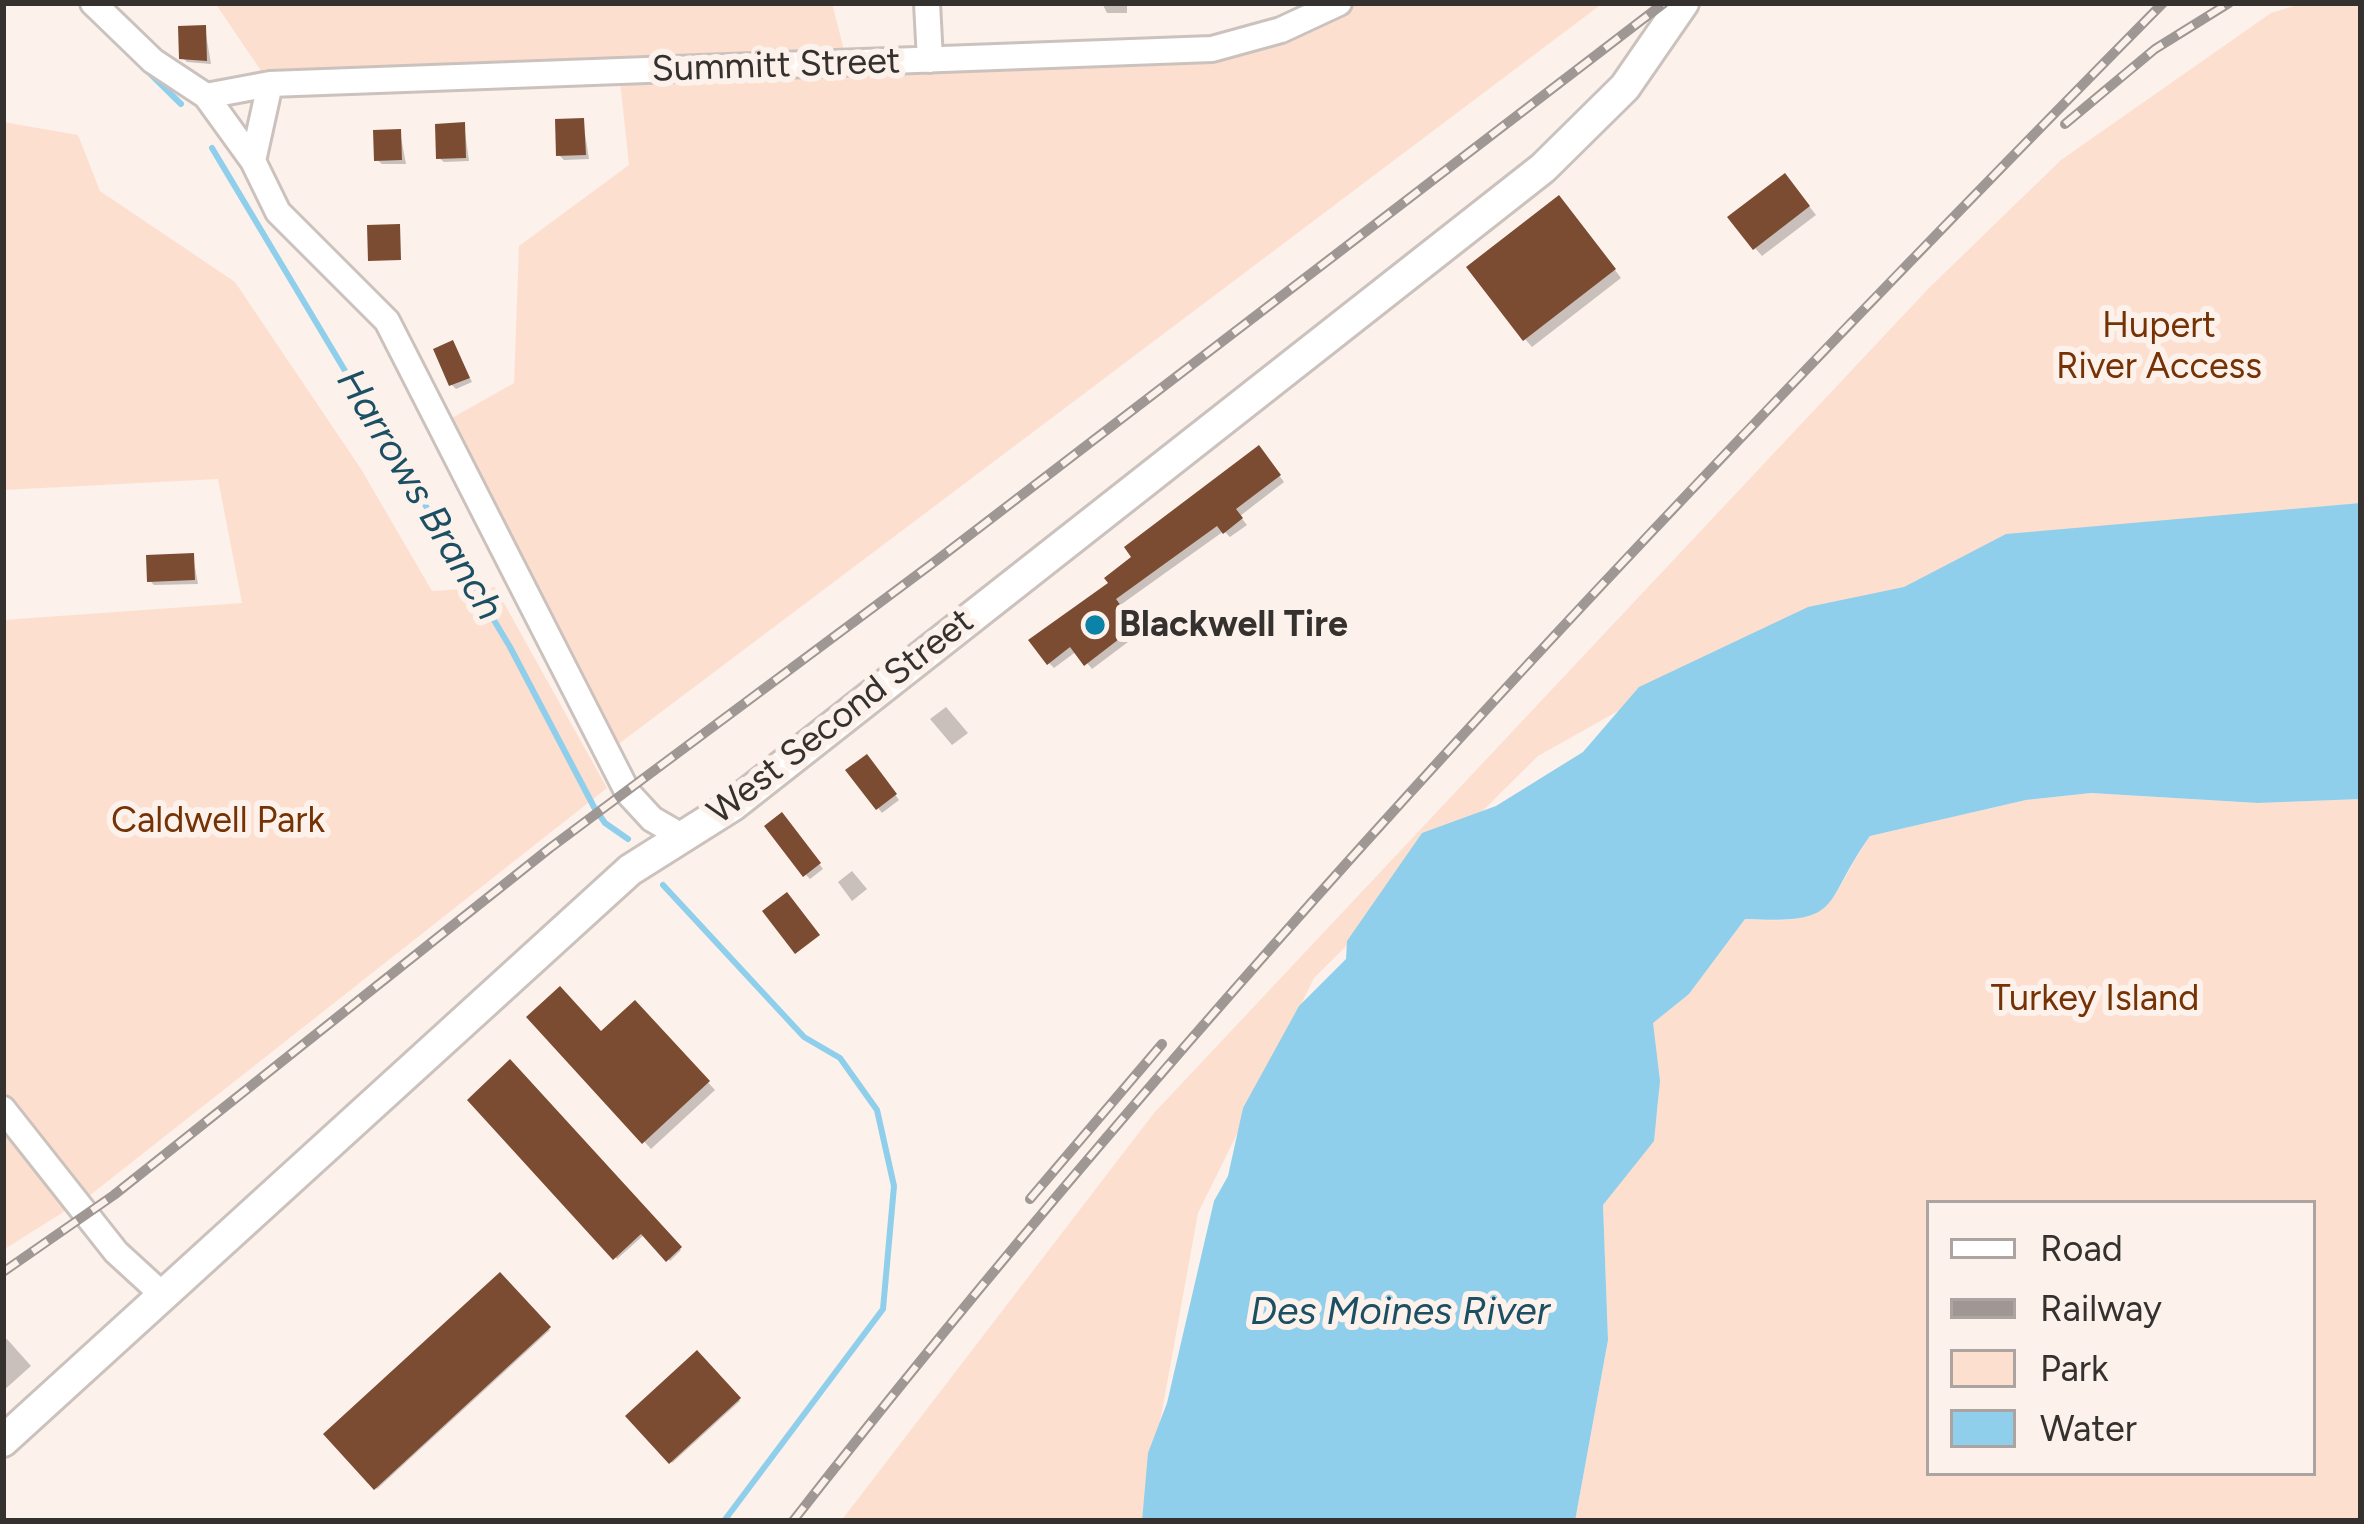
<!DOCTYPE html>
<html>
<head>
<meta charset="utf-8">
<style>
	body { margin:0 }
	#map { position:relative; width:2364px; height:1524px; overflow:hidden; background:#fcf1eb; font-family:Figtree,sans-serif }
	canvas { display:block }
	.frame { position:absolute; inset:0; border:6px solid #35312f; pointer-events:none }
	.legend { position:absolute; left:1926px; top:1200px; width:390px; height:276px; box-sizing:border-box; background:#fcf1eb; border:3px solid #aca4a0; margin:0; padding:15px 21px; list-style:none; font-size:36px; color:#35312f }
	.legend li { display:flex; align-items:center; gap:24px; height:60px }
	.legend b { width:60px; border:3px solid #aca4a0 }
</style>
</head>
<body>
<div id="map">
<canvas width="2364" height="1524"></canvas>
<div class="frame"></div>
<ul class="legend">
<li><b style="height:15px;background:#fff"></b>Road</li>
<li><b style="height:15px;background:#9e9793"></b>Railway</li>
<li><b style="height:33px;background:#fddfd0"></b>Park</li>
<li><b style="height:33px;background:#8fcfeb"></b>Water</li>
</ul>
</div>
<script>
const ctx = document.querySelector('canvas').getContext('2d');
ctx.lineJoin = 'round';
function fillPath(path, color) { ctx.fillStyle = color; ctx.fill(path, 'evenodd'); }
function stroke(path, color, width, dash) { ctx.strokeStyle = color; ctx.lineWidth = width; ctx.lineCap = dash ? 'butt' : 'round'; ctx.setLineDash(dash || []); ctx.stroke(path); }
function label(font, color, halo, rows, align = 'center') {
  ctx.font = font + ' Figtree,sans-serif'; ctx.lineWidth = 12; ctx.setLineDash([]); ctx.textBaseline = 'middle'; ctx.strokeStyle = halo; ctx.fillStyle = color; for (const [text, x, y, turn = 0] of rows) {
    ctx.save(); ctx.translate(x, y); ctx.rotate((+turn || 0) * Math.PI / 180); ctx.textAlign = isNaN(turn) ? turn : align; if (halo) ctx.strokeText(text, 0, 0); ctx.fillText(text, 0, 0); ctx.restore();
  }
}
fillPath(new Path2D(`
	M215,3H832L847,62L1212,49L1339,3H1603L608,752L443,423L514,383L519,246L629,165L619,72L270,84Z
	M2304,3H2361V521L1707,661L1538,756L1314,978L1198,1213L1142,1521H841L1154,1113L1928,289L2061,160L2271,13Z
	M3,122L78,135L100,191L235,282L361,469L432,591L495,587L607,788L89,1196L3,1250V620L242,603L218,479L3,490Z
	M2091,793L2258,803L2361,799V1521H1575L1608,1340L1603,1205C1663,1129 1665,1121 1652,1023L1689,994L1745,919C1840,926 1824,904 1870,836L2026,800ZM1929,1203H2313V1473H1929Z`), '#fddfd0');
fillPath(new Path2D(`
	M2361,503V799L2258,803L2091,793L2026,800L1870,836C1820,906 1846,924 1745,919L1689,994L1653,1023L1660,1081L1654,1141L1603,1205L1608,1340L1575,1521H1142L1148,1453L1167,1403L1214,1201L1228,1176L1243,1108L1299,1006L1346,959L1347,941L1422,833L1496,806L1583,752L1639,687L1808,607L1904,587L2006,534Z`), '#8fcfeb');
fillPath(new Path2D(`
	M1102,3H1127V13H1107Z
	M205,28L211,64L187,62L182,57Z
	M583,121L589,159L564,160L559,155Z
	M464,125L469,161L444,162L439,158Z
	M400,132L406,164H382L377,160Z
	M1792,184L1816,215L1762,256L1755,248Z
	M1567,206L1621,278L1532,347L1525,339Z
	M453,344L472,382L456,389L451,384Z
	M1264,455L1284,482L1240,516L1247,525L1230,537L1224,531L1119,606L1140,633L1092,669L1077,651L1054,668L1049,663L1112,584Z
	M193,556L198,584L154,585L150,581Z
	M946,707L968,733L952,745L930,719Z
	M871,762L899,800L882,813L878,808Z
	M786,820L823,869L810,879L806,875Z
	M852,871L867,889L852,901L838,882Z
	M635,1004L715,1090L651,1149L530,1017L601,1035Z
	M510,1063L681,1250L670,1261L645,1234L617,1259L471,1100Z
	M500,1276L550,1330L377,1489L328,1434Z
	M7,1339L31,1366L3,1391V1342Z
	M697,1354L740,1401L672,1463L629,1416Z`), '#0003');
stroke(new Path2D(`
	M126,50L181,104
	M212,148L510,647L594,807L605,823L628,839
	M663,885L804,1037L840,1058L877,1110L894,1186L883,1309L724,1521`), '#8fcfeb', 6);
fillPath(new Path2D(`
	M206,25L207,61L179,59L178,26Z
	M584,118L586,155L556,156L555,119Z
	M465,122L466,158L436,159L435,124Z
	M401,129L402,160L374,161L373,130Z
	M1785,173L1810,206L1753,250L1727,217Z
	M1559,195L1616,269L1523,341L1466,267Z
	M400,224L401,260L368,261L367,225Z
	M453,340L470,378L449,386L433,349Z
	M1259,445L1281,475L1236,509L1243,518L1223,534L1217,526L1116,599L1136,626L1084,666L1070,647L1047,665L1028,640L1108,583L1104,578L1131,557L1124,547Z
	M194,553L195,580L147,582L146,555Z
	M867,754L897,794L876,810L845,770Z
	M782,812L821,863L803,877L764,826Z
	M787,892L820,935L795,954L762,911Z
	M560,986L601,1031L635,1000L710,1081L642,1144L526,1017Z
	M510,1059L682,1247L666,1262L641,1234L613,1260L467,1100Z
	M500,1272L551,1327L374,1490L323,1434Z
	M697,1350L741,1398L669,1464L625,1416Z`), '#7c4c32');
const minor = new Path2D(`
	M93,3L153,61L206,96L253,161L278,212L387,321L628,793L652,819L683,837
	M927,3L930,60
	M206,96L270,84L1212,49L1281,30L1339,3
	M253,161L270,84
	M3,1109L116,1252L164,1296`);
const major = new Path2D(`
	M3,1441L630,870L733,805L1543,168L1625,87L1683,3`);
stroke(minor, '#ccc2bd', 30);
stroke(major, '#ccc2bd', 36);
stroke(minor, '#fff', 24);
stroke(major, '#fff', 30);
const rail = new Path2D(`
	M2065,124L2155,49L2229,3
	M1030,1199L1162,1044
	M3,1272L114,1195L550,848L937,560L1664,3
	M793,1521C1213,983 1684,489 2163,3`);
stroke(rail, '#9e9793', 10);
stroke(rail, '#fcf1eb', 6, [18]);
for (const [x, y, r, color] of [
	[1095,625,12,"#0b83a9"]
]) { const dot = new Path2D(); dot.arc(x, y, r, 0, 2 * Math.PI); ctx.fillStyle = color; ctx.fill(dot); stroke(dot, '#fcf1eb', 4.5); }
label('36px', '#35312f', '#fcf1eb', [
	["Summitt Street",776,66,-2],
	["West Second Street",841,717,-38]
]);
label('36px', '#743205', '#fcf1eb', [
	["Hupert",2159,326],
	["River Access",2159,367],
	["Caldwell Park",218,821],
	["Turkey Island",2095,999]
]);
label('bold 36px', '#35312f', '#fcf1eb', [
	["Blackwell Tire",1119,625]
], 'left');
label('italic 39px', '#1b4f63', '#fcf1eb', [
	["Harrows Branch",419,495,59],
	["Des Moines River",1400,1313]
]);
</script>
</body>
</html>
